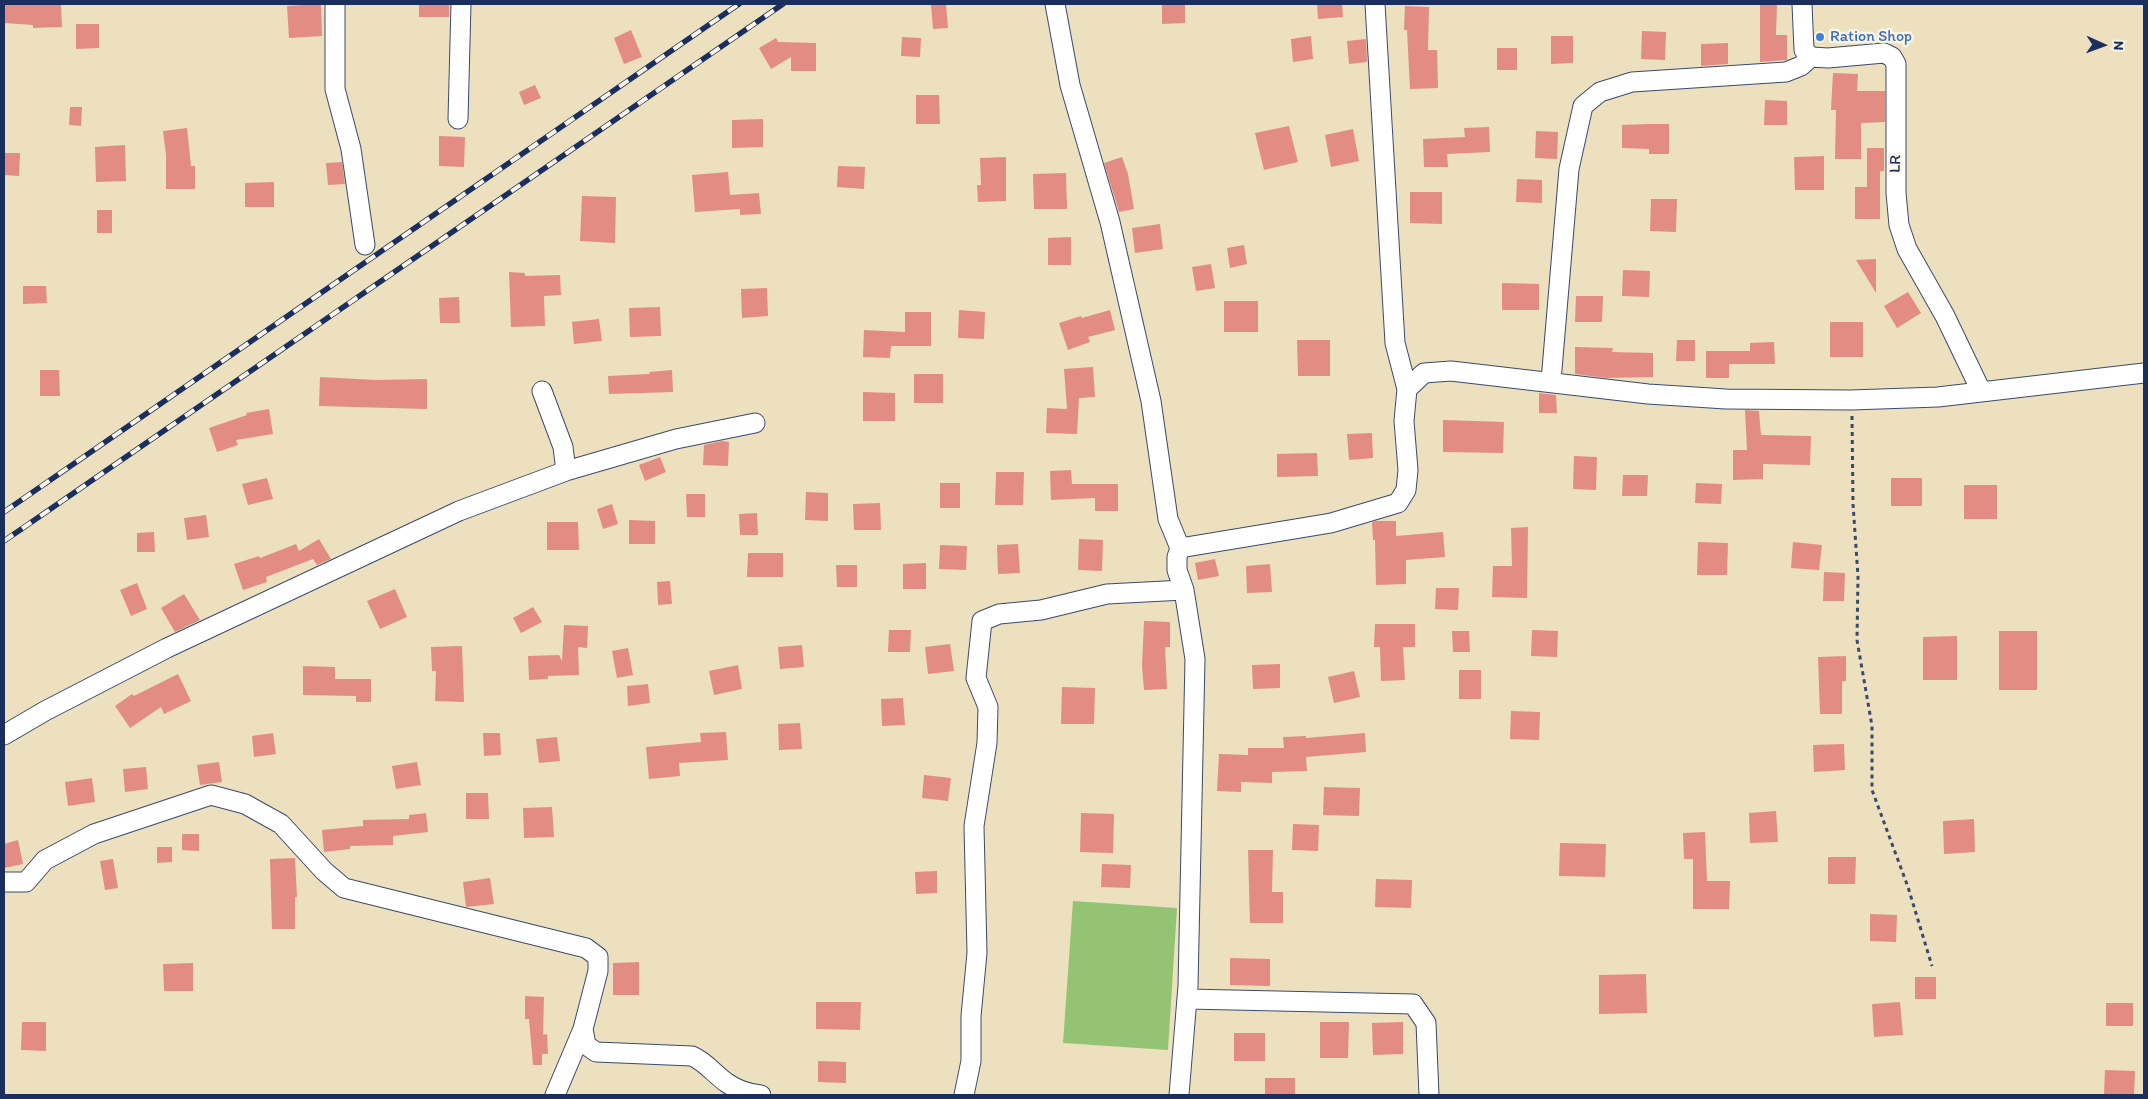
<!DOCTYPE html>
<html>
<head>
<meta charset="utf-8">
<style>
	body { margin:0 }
	#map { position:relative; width:2148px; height:1099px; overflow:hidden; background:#ece0bf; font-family:Itim,sans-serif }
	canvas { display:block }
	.frame { position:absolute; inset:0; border:5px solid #1b2f5e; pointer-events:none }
	.north { position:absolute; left:2078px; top:20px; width:50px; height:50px; -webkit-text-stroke:4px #fcf5e5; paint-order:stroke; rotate:92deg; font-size:14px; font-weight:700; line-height:20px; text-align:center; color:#1b2f5e }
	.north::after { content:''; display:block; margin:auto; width:18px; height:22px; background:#1b2f5e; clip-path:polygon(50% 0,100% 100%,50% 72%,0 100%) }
</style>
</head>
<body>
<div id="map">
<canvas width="2148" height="1099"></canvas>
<div class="frame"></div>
<div class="north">N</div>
</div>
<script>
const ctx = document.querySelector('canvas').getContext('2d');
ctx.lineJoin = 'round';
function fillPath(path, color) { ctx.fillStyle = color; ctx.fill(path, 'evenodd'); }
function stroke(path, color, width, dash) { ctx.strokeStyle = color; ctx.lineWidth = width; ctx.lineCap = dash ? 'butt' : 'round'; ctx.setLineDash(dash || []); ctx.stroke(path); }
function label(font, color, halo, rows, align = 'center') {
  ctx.font = font + ' Itim,sans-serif'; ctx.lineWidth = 5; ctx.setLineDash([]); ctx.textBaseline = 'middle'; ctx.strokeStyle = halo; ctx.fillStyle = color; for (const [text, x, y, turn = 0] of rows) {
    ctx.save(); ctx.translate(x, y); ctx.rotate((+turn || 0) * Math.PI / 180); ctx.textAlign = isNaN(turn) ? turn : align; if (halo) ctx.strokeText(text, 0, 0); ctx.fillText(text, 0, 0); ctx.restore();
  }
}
fillPath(new Path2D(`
	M1073,901L1177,908L1168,1050L1063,1043Z`), '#94c473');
fillPath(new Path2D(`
	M4,4H61L62,27L33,28V25L4,23Z
	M321,4L322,36L289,38L287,6Z
	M419,4H449V17H419Z
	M946,4L948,28L933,29L931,5Z
	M1162,4H1185V23L1162,24Z
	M1317,4H1342L1343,17L1318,19Z
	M1760,4H1777L1776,35H1787V60L1760,62Z
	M1405,6L1429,7L1428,50H1437L1438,88L1410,89L1407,30H1404Z
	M76,24H99V48L76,49Z
	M631,30L642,57L624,64L614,38Z
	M1642,31L1666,32L1665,60L1641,59Z
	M1311,36L1313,59L1293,62L1291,39Z
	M1551,36H1573V63L1551,64Z
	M902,37L921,38L920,57L901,56Z
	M776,38L778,42L816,43V71H791V57L771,69L759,48Z
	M1366,39L1367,62L1349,64L1347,41Z
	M1728,43V64L1701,66V44Z
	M1497,48H1517V70H1497Z
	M1833,73L1858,74L1857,91H1885V122L1861,123V159H1835L1836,110H1831Z
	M535,85L541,98L524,105L519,92Z
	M916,95H939L940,124H916Z
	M1765,100L1787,101V125H1764Z
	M70,107H82L81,126L69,125Z
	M763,119V147L732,148V120Z
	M1649,124H1669V154H1649V149L1622,148V125Z
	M1289,126L1298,162L1264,170L1255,133Z
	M1489,127L1490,152L1447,154L1448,167H1424L1423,139L1465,137L1464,128Z
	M187,128L191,166H195V189H166V155L163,131Z
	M1353,129L1359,161L1331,167L1325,135Z
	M1536,131L1558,132L1557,159L1535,158Z
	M439,136L465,137L464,167L439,166Z
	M125,145L126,181L96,182L95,147Z
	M1867,148H1884V171H1880V219H1855V187H1867Z
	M4,153H20L19,176L4,175Z
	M1824,156V190H1795L1794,157Z
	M1006,157V201L978,202L977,185H981L980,158Z
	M1122,157L1128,174L1134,209L1119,212L1104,163Z
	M342,162L345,184L328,185L326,163Z
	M838,166L865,167L864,189L837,187Z
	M728,172L730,195L759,193L761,214L740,215V209L695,212L692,175Z
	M1066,173L1067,209H1034L1033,174Z
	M1517,179L1542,180V203L1516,202Z
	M274,182V207H245V183Z
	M1410,192H1442V224L1410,223Z
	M582,196L616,197L615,243L580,241Z
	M1651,199H1677L1676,232L1650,231Z
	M97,210H112V233H97Z
	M1160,224L1163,249L1135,253L1132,228Z
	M1071,237V265H1048V238Z
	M1244,245L1247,264L1230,268L1227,248Z
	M1876,259V293L1856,260Z
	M1211,264L1215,288L1196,291L1192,267Z
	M1623,270L1650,271L1649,297L1622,296Z
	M509,272L525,273V276L560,275L561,295L544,296L545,326L511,327Z
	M1502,283L1539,284V310H1502Z
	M23,286H46L47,303L23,304Z
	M767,288L768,316L742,318L741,289Z
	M1908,292L1921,313L1897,328L1884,306Z
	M1576,296H1603L1602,322H1575Z
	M459,297L460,323H440L439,298Z
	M1224,301H1258V332H1224Z
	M660,307L661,336L630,337L629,308Z
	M959,310L985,312L984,339L958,338Z
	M1110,310L1115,330L1088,337L1090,342L1068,350L1059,323L1081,316L1082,318Z
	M905,312H931V346H891L890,358L863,357L864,330L905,332Z
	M599,319L602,341L574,344L572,322Z
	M1830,322H1863V357H1830Z
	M1297,340H1330V376H1298Z
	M1677,340H1695V361H1676Z
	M1774,342L1775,364H1729V378H1706V351H1750V343Z
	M1575,347L1613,348L1612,352L1653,353V377L1606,378L1575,374Z
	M1093,367L1095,397L1079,398L1077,434L1046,433L1047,408L1067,409L1064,369Z
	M40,370H59L60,396H40Z
	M672,370L673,392L609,394L608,376L650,374L649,372Z
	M914,374H943V403H914Z
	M320,377L376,380L427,379V409L319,406Z
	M863,392L895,393V421H863Z
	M1539,393L1556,395L1557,413H1539Z
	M269,409L273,434L236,440L238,445L217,452L209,428L247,415L246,413Z
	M1745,410L1759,411L1761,435L1811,436L1810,465L1763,464V479L1733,480V450H1747Z
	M1443,420L1504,422L1503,453L1443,452Z
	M1372,433L1373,458L1349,460L1347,434Z
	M722,441L729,442L728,466L703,465L704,445Z
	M1317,453L1318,476L1277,477V454Z
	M1574,456L1597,457L1596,490L1573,489Z
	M660,457L666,472L645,481L639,465Z
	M1071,470L1072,484H1118V511H1095V498L1051,500L1050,471Z
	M996,472H1024L1023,505H995Z
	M1623,475H1648L1647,496H1622Z
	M267,478L273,499L248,505L242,484Z
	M1891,478H1922V506H1891Z
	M940,483H960V508H940Z
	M1696,483L1722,484L1721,504L1695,503Z
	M1964,485H1997V519H1964Z
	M806,492L828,493V521L805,520Z
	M686,494H705V517H687Z
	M880,503L881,530H854L853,504Z
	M612,504L618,524L603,529L597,509Z
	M757,513L758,535H740L739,514Z
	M206,515L209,537L187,540L184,518Z
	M629,520L655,521V544H629Z
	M1376,521H1396V536L1443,532L1445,557L1406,560V584L1376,585L1375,540H1373L1372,522Z
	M547,522H578L579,550H547Z
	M1528,527L1527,598L1492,597L1493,566H1512L1511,528Z
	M154,532L155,552H137V533Z
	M319,539L331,559L317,565L313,559L266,577L267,582L243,590L234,564L259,556L260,558L296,544L299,551Z
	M1079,539L1103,540L1102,571L1078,570Z
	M1698,542L1728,543L1727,575H1697Z
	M1793,542L1822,545L1819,570L1791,568Z
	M1018,544L1020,573L998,574L997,545Z
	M940,545L967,546L966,570L939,569Z
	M748,553H783V577H747Z
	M1215,559L1219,576L1198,580L1195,563Z
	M926,563V589H903V564Z
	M1270,564L1272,592L1247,593L1246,566Z
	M836,565H857V587H837Z
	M1824,572L1845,573L1844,601H1823Z
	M670,581L672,604L658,605L657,582Z
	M137,583L147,609L131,616L120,590Z
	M1436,588H1459L1458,610L1435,609Z
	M395,589L407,617L380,629L367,601Z
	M184,594L200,620L175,632L161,608Z
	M533,607L542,622L521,633L513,618Z
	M1144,621L1170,622V647H1165L1167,689L1144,690L1142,666Z
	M1375,624H1415V647H1403L1405,680L1381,681L1380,647H1374Z
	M564,625L588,626L587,648L578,647L579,675L548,676V679L529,680L528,656L559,655L562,661Z
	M889,630H911L910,652H888Z
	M1532,630L1558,631L1557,657L1531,656Z
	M1452,631H1469L1470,652H1453Z
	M1999,631H2037V690H1999Z
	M1957,636V680H1923V637Z
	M950,644L954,671L928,674L925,647Z
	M802,645L804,667L780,669L778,647Z
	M462,646L464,702L435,701L436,671H432L431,647Z
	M628,648L633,675L617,678L612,651Z
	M1846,656V681H1842V714H1820L1818,657Z
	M1280,664V688L1253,689L1252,665Z
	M738,665L742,689L714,695L709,671Z
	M303,666L335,667V679H371V702H356V696L303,695Z
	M1459,670H1481V699H1459Z
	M1354,671L1360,697L1334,703L1328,677Z
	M178,674L191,701L164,714L161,707L130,728L115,706L132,694L134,696Z
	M648,684L650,703L628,706L627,686Z
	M1062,687L1095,688L1094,724H1061Z
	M903,698L905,725L882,726L881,699Z
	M1511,711L1540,712L1539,740L1510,739Z
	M800,723L802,749L779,750L778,724Z
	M726,732L728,760L679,763L680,776L649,779L646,747L701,742L700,733Z
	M273,733L276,754L254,757L252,736Z
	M483,733H500L501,755L484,756Z
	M1365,733L1366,752L1306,757L1307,771L1272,772V783L1241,782V792L1217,791L1219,754L1248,755V748H1284L1283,737L1306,736V738Z
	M557,737L560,761L539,763L536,739Z
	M1844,744L1845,770L1814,772L1813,745Z
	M219,762L222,782L200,785L197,765Z
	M417,762L421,785L396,789L392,766Z
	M146,767L148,789L125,792L123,769Z
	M924,775L951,778L948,801L922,798Z
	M92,778L95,802L68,806L65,782Z
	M1324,787L1360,788L1359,816L1323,815Z
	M466,793H488L489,819H466Z
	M552,807L554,837L524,838L523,808Z
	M1776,811L1778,842L1750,843L1749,813Z
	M426,813L428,832L393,836V845L350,846V849L324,852L322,830L363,826V820L409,819V815Z
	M1081,813L1114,814L1113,853L1080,852Z
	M1974,819L1975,852L1944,854L1943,821Z
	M1293,824L1319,825L1318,851L1292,850Z
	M1705,832L1707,881H1730L1729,909H1693V859H1684L1683,833Z
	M182,834H199V851L182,850Z
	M18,840L23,864L4,868V844Z
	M1560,843L1606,844L1605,877L1559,876Z
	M157,847H172V862L157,863Z
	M1248,850H1273L1272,892H1283V923H1250Z
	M1828,857H1856L1855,884H1828Z
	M295,858L297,897H295V929H272L270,859Z
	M113,859L118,888L105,890L100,861Z
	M1102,864L1131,865L1130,888L1101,887Z
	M937,871V893L916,894L915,872Z
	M490,878L494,904L466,907L463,882Z
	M1376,879L1412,880L1411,908L1375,907Z
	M1870,914L1897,915L1896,942L1870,941Z
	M1230,958L1270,959V986L1230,985Z
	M639,962V995H613V963Z
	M193,963V991H164L163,964Z
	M1646,974L1647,1013L1599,1014V975Z
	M1915,977H1936V999H1915Z
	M525,996L544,997L543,1035L547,1034L548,1054H542V1065H533L529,1019H525Z
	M816,1002H861L860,1030L816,1029Z
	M1900,1002L1903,1035L1874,1037L1872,1004Z
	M2106,1003H2133V1026H2106Z
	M22,1022H46V1051L21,1050Z
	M1320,1022H1349L1348,1058H1320Z
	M1403,1022V1054L1373,1055L1372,1023Z
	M1234,1033H1265V1061H1234Z
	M818,1061L846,1062V1083L818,1082Z
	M2105,1070L2135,1071L2134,1095H2104Z
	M1265,1078H1295V1095H1265Z`), '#e38c84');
const minor = new Path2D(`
	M335,4V89L351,149L365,245
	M1055,4L1070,85L1110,222L1151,401L1168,519L1180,548
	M1375,4L1395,343L1407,389
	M1802,4L1804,50L1811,57L1828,58L1884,53L1892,57L1896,64V193L1899,225L1907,249L1945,316L1981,391
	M458,119L461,4
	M1551,381L1569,169L1583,106L1600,92L1632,82L1786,72L1801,66L1811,57
	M566,471L676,439L755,423
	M4,735L45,711L167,648L459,511L566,471L563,447L542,391
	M4,882H26L45,860L94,834L211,795L245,804L281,824L324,871L344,888L586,948L598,957V971L583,1029L586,1045L596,1052L692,1056C706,1062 714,1074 727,1083C737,1090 750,1094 761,1095
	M1187,999L1413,1004L1426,1023L1429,1095
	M555,1095L583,1029
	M964,1095L971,1061V1016L977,953L974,826L987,743L988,707L976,678L982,621L999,614L1041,610L1107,594L1184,590
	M1179,1095L1188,986L1195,659L1184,590L1177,570V557L1180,548L1331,523L1398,503L1406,490L1408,470L1404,421L1407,389L1424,373L1451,371L1648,394L1726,399L1851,400L1938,397L2144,373`);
stroke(minor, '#3a4a6d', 21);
stroke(new Path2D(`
	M1852,416L1853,504L1858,576L1857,640L1872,726V790L1908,887L1932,966`), '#3a4a6d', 3, [4, 4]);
stroke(minor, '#fff', 19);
const rail = new Path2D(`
	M4,512L739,4
	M4,541L783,4`);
stroke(rail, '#1b2f5e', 5.5);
stroke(rail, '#fcf5e5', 4, [11]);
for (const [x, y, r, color] of [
	[1820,37,5,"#3f7fe0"]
]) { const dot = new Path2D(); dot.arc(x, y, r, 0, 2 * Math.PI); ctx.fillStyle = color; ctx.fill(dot); stroke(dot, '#fcf5e5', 2); }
label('16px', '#366cbe', '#fcf5e5', [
	["Ration Shop",1830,37]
], 'left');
label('16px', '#1b2f5e', '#fcf5e5', [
	["LR",1896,164,-89]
]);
</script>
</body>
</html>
